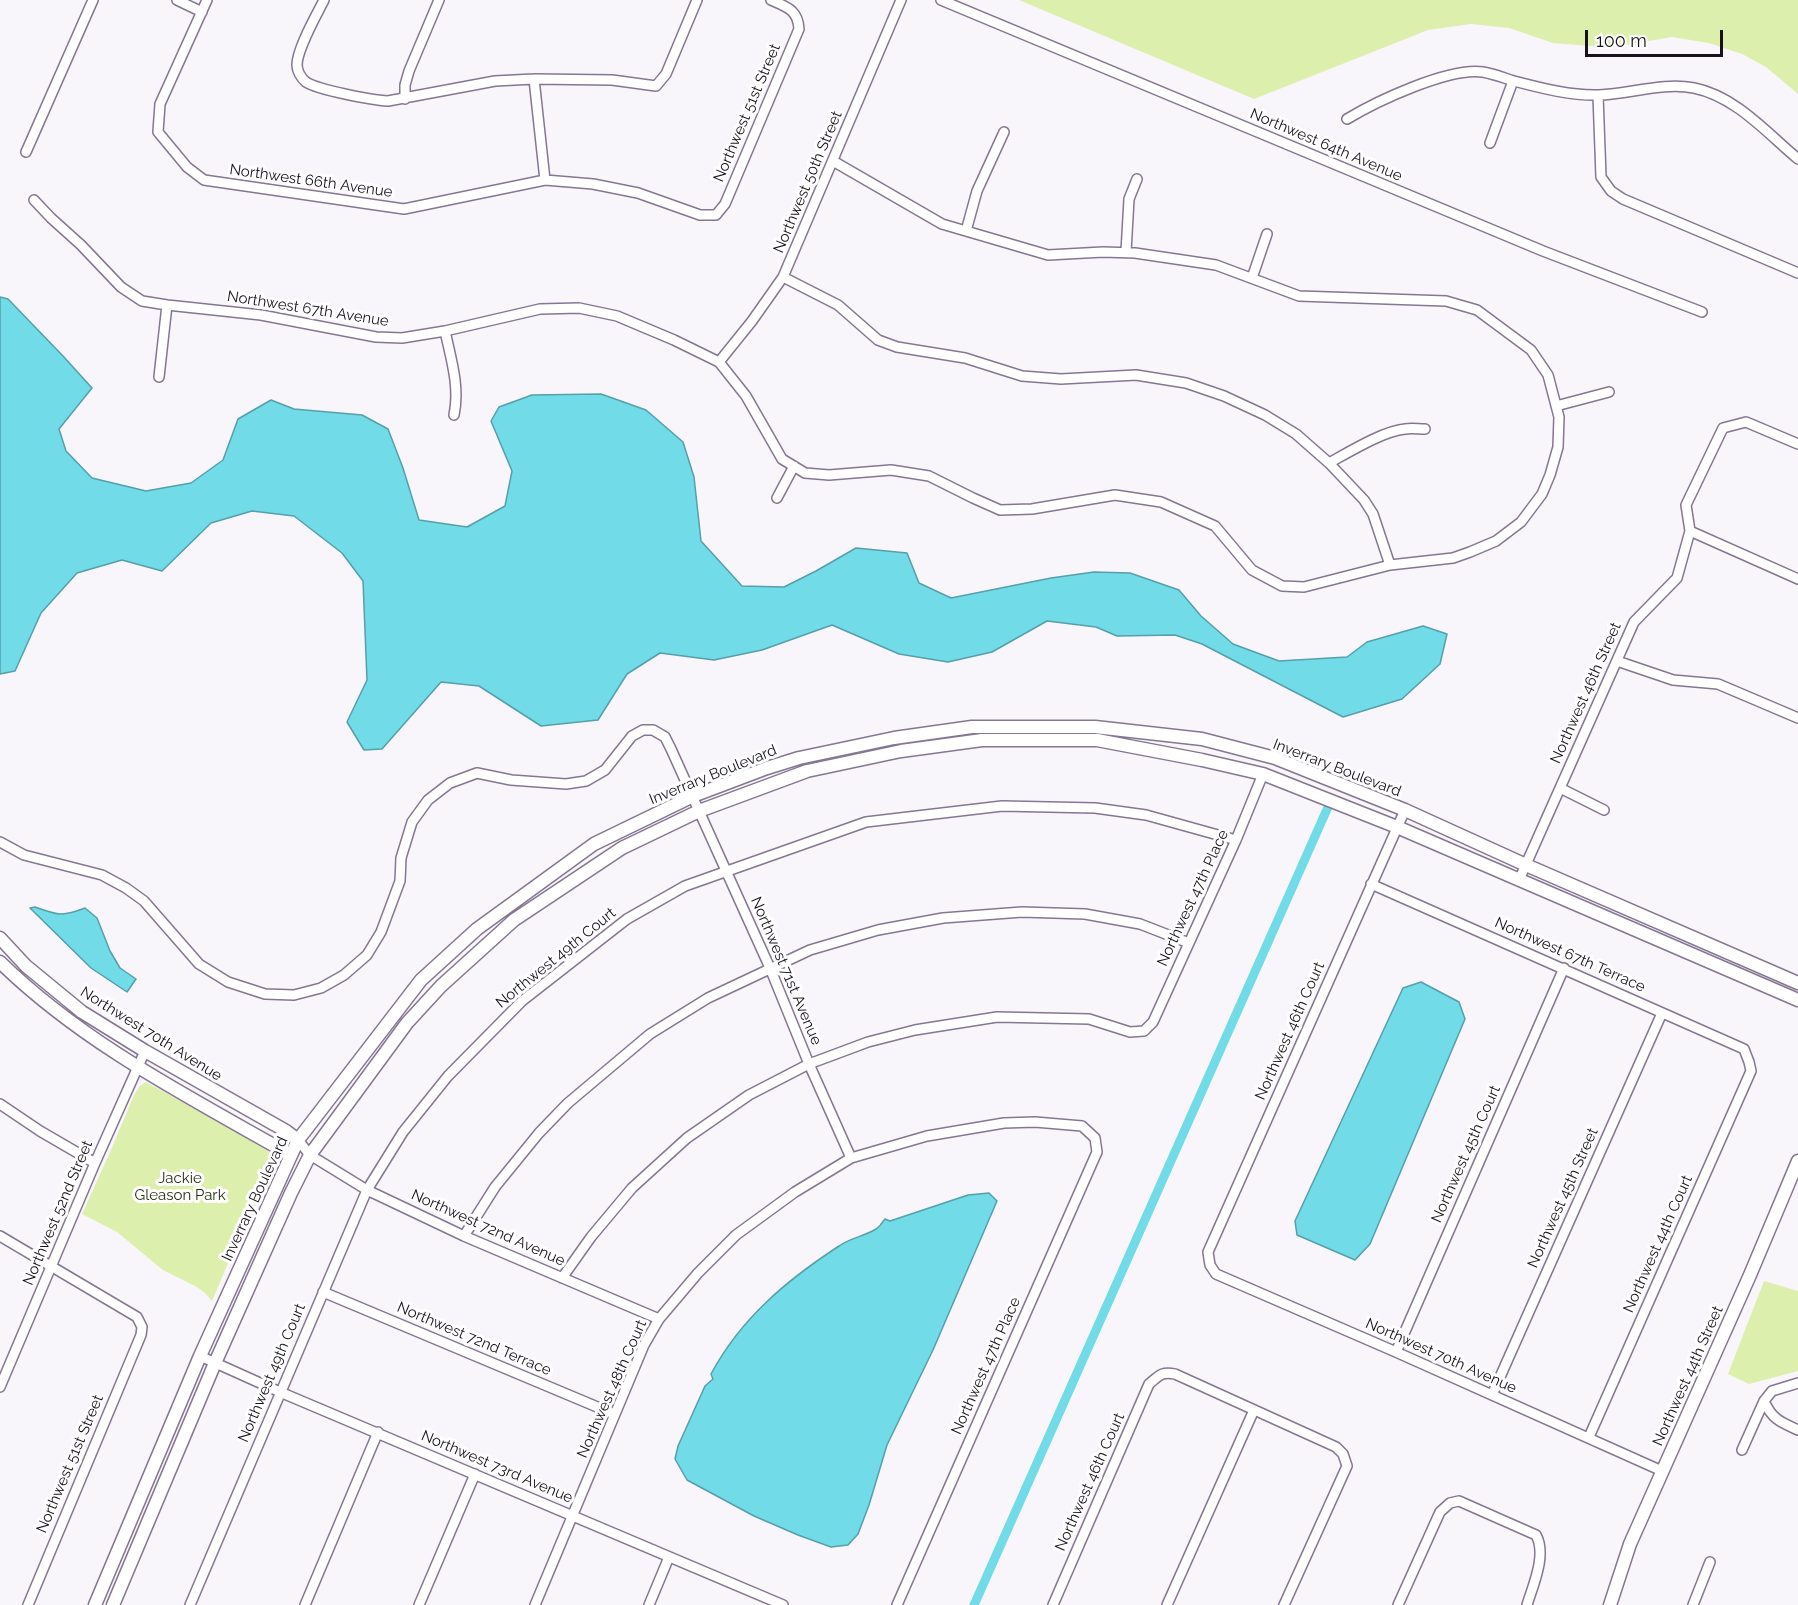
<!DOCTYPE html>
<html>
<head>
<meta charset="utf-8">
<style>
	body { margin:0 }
	#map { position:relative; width:1798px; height:1605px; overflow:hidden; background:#f8f5fb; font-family:Raleway,sans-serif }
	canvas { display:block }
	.scale { position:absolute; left:1585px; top:30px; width:138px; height:27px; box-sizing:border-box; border:3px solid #18121d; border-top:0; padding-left:8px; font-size:18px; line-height:21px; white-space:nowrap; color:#18121d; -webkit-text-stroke:4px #fff; paint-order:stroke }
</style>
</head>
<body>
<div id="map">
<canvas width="1798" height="1605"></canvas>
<div class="scale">100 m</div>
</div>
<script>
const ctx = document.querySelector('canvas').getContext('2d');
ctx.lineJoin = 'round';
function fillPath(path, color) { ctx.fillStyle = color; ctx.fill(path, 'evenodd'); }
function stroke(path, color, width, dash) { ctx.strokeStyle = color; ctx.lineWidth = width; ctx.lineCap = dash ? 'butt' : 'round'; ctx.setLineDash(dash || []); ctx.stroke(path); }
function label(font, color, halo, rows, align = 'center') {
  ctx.font = font + ' Raleway,sans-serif'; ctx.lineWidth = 6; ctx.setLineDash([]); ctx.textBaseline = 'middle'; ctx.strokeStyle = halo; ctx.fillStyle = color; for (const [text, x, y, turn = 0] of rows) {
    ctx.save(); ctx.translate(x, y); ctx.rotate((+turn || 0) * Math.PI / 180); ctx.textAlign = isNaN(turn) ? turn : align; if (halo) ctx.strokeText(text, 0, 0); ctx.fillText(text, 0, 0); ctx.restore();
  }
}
fillPath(new Path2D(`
	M1019,0H1798V94L1766,67L1742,54L1709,43L1672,37L1625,45L1589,46L1553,43L1509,28L1471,24L1428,30L1254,99Z
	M146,1082L265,1148L273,1157L271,1176L237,1242L212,1301L205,1293L197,1287L163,1270L117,1232L82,1214L111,1150L134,1095L140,1086Z
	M1764,1281L1798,1291V1371L1749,1384L1728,1374Z`), '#ddefac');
const water = new Path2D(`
	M0,297L8,299L63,356L92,388L59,429L66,451L92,478L146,491L191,483L223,460L238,419L271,400L294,409L362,415L388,429L403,468L419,520L467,527L505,506L512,471L491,421L499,407L532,395L601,394L646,410L683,442L694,477L701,541L742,586L784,587L816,571L856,548L907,553L919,583L951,598L1051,578L1094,572L1130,573L1179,590L1201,616L1233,644L1279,661L1347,657L1367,642L1423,626L1447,634L1440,664L1402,699L1343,717L1202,644L1175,635L1117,636L1096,627L1047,621L992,652L948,662L899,654L832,625L762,650L714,660L660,653L627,674L598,720L541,726L479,686L441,682L382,749L364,750L347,722L367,680L363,581L342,553L294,516L252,511L211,523L162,571L122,560L77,573L41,613L15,671L0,674Z
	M35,907C57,915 62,917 85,908L97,918L110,951L120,968L136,979L127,992L91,968L30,908Z
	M1421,982L1459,1002L1465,1019L1370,1244L1355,1260L1297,1235L1295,1221L1403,988Z
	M989,1193L997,1201L933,1350L887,1445L869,1505L858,1534L848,1545L831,1547L798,1535L754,1516L687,1480L675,1459L678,1446L705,1386L713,1379L711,1374C741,1318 787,1280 839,1246C850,1238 865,1236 876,1229C880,1227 882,1222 885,1219L890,1221L968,1195Z`);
fillPath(water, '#71dbe8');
stroke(water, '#569fab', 1.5);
stroke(new Path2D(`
	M974,1605L1328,807`), '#71dbe8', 9);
const minor = new Path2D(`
	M177,0L202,12
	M207,0L160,104L158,132L187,167L204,180L404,209L545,180L593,184L638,193L700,215H716L725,204L799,29C798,10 787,7 771,0
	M324,0C316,16 297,49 297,65C297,71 301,78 306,82C318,90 372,100 388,101L495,81L534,79L612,80L656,86L666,74L697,0
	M941,0L1543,251L1702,312
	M534,79L545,180
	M1598,95L1601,177L1611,191L1623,199L1798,273
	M405,99V85L409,71L439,0
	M1347,119C1377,101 1449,67 1483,72C1494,74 1504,78 1514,81C1541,88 1571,96 1599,95C1630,94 1663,82 1694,88C1735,96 1767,133 1798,159
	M1490,143L1513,81
	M26,152L93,0
	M34,200L51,218L81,245L121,287L142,301L167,305L261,315L376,337L402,338L445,331L540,309L579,308L617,316L674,340L719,362L746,396L782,459L805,473L829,475L891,470L929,476L973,498L1000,510L1032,509L1115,495L1161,502L1215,526L1252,570L1282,586L1304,587L1390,565L1453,558L1470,552L1496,541L1521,522L1542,494L1550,475L1558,447L1559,417L1548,375L1531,350L1477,310L1446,301L1299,296L1216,265L1135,253L1103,252L1048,255L942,224L833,161
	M966,231L977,191L1004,132
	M1126,252L1129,199L1137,179
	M783,277L838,305L878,340L897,347L965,358L1022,376L1061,379L1136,375L1186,383L1224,396L1265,415L1296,434L1329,463L1364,500L1373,514L1390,565
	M1252,278L1267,234
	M445,331C451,359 460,387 454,415
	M719,362L752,321L783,277L901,0
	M159,377L167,305
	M1556,406L1609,392
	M1329,463C1349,452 1383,431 1405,429C1411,428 1418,429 1425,429
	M777,498L794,466
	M1690,531L1798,579
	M1617,661L1673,680L1718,684L1798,718
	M1560,788L1604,810
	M1405,810L1208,1252L1210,1265L1216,1274L1396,1352L1662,1471
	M0,842L24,855L102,875L126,888L144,901L199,964L228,982L265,994L294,995L321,988L344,975L367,955L381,932L400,881L401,858L412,822L428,800L450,783L477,773L511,780L566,784L586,781L605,770L632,736L643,730H653L665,737L671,749L770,968L809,1064L851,1158
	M1519,880L1634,622L1677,578L1690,531L1686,505L1723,428L1746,422L1798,444
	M1371,884L1744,1049L1749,1062L1751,1071L1589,1437
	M0,1104L40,1131L95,1163
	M298,1140L310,1155L367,1190L464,1236L659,1319
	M0,1236L137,1317L142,1327L141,1335L28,1605
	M464,1236L495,1187L539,1133L568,1103L650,1034L708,998L810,950L878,930L943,918L1022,912L1085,914L1140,924L1189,943
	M562,1278L591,1237L632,1188L687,1138L749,1095L809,1064L868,1042L915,1030L997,1017L1089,1019L1130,1032L1144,1031L1153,1022L1236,840L1263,774
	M323,1292L614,1414
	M1396,1352L1564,968
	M200,1356L280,1392L783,1605
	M0,1387L95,1163L145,1051
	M1492,1395L1662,1013
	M1764,1401C1772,1419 1780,1422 1798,1430
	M1742,1450L1764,1401L1772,1391L1798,1383
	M190,1605L367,1190L403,1132L448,1076L522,1001L627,919L685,886L866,822L1002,806L1095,808L1146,815L1236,840
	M305,1605L378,1432
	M419,1605L475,1474
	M535,1605L644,1345L659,1319L698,1273L736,1235L795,1192L851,1158L927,1136L1004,1123L1035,1122L1082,1126L1095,1138L1097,1152L897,1605
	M649,1605L669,1557
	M1053,1605L1149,1384C1159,1376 1161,1371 1175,1374L1336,1447L1343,1454L1347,1466L1284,1605
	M1167,1605L1254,1410
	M1398,1605L1440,1512L1450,1503L1459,1501L1536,1535C1547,1555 1533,1585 1527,1605
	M1693,1605L1710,1562`);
const tertiary = new Path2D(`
	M0,938L26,966L82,1012L145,1051L286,1131L298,1140
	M0,962C84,1044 189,1097 291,1155
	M95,1605L200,1356L298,1140L421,980L477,929L594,844L693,796L767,768L799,758L894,738L972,727H1095L1202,739L1275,758L1405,810L1526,865L1798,983
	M113,1605L215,1363L291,1193L310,1155L407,1023L441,986L514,920L622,848L699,811L807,771L901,751L982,740H1097L1202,760L1263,774L1397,827L1798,1000
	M1610,1605L1630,1544L1750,1275L1798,1161`);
stroke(minor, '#857693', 12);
stroke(tertiary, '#857693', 15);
stroke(minor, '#fff', 9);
stroke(tertiary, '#fff', 12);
label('15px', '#18121d', '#fff', [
	["Northwest 51st Street",747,113,-67],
	["Northwest 64th Avenue",1326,145,23],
	["Northwest 66th Avenue",311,181,8],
	["Northwest 50th Street",808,182,-67],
	["Northwest 67th Avenue",308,309,9],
	["Northwest 46th Street",1586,693,-66],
	["Inverrary Boulevard",1337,768,21],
	["Inverrary Boulevard",713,775,-22],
	["Northwest 47th Place",1193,898,-65],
	["Northwest 67th Terrace",1570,955,24],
	["Northwest 49th Court",556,958,-39],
	["Northwest 71st Avenue",786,971,67],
	["Northwest 46th Court",1290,1031,-66],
	["Northwest 70th Avenue",151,1034,32],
	["Northwest 45th Court",1466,1154,-66],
	["Northwest 45th Street",1563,1198,-66],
	["Inverrary Boulevard",255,1199,-65],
	["Northwest 52nd Street",58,1213,-67],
	["Northwest 72nd Avenue",488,1228,24],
	["Northwest 44th Court",1658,1244,-66],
	["Northwest 72nd Terrace",474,1339,23],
	["Northwest 70th Avenue",1441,1356,24],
	["Northwest 47th Place",986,1366,-66],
	["Northwest 49th Court",272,1373,-67],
	["Northwest 44th Street",1688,1376,-66],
	["Northwest 48th Court",612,1389,-66],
	["Northwest 51st Street",70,1464,-67],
	["Northwest 73rd Avenue",497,1467,23],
	["Northwest 46th Court",1090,1482,-66]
]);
label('15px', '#2a3111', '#fff', [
	["Jackie",180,1178],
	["Gleason Park",180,1195]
]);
</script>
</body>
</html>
